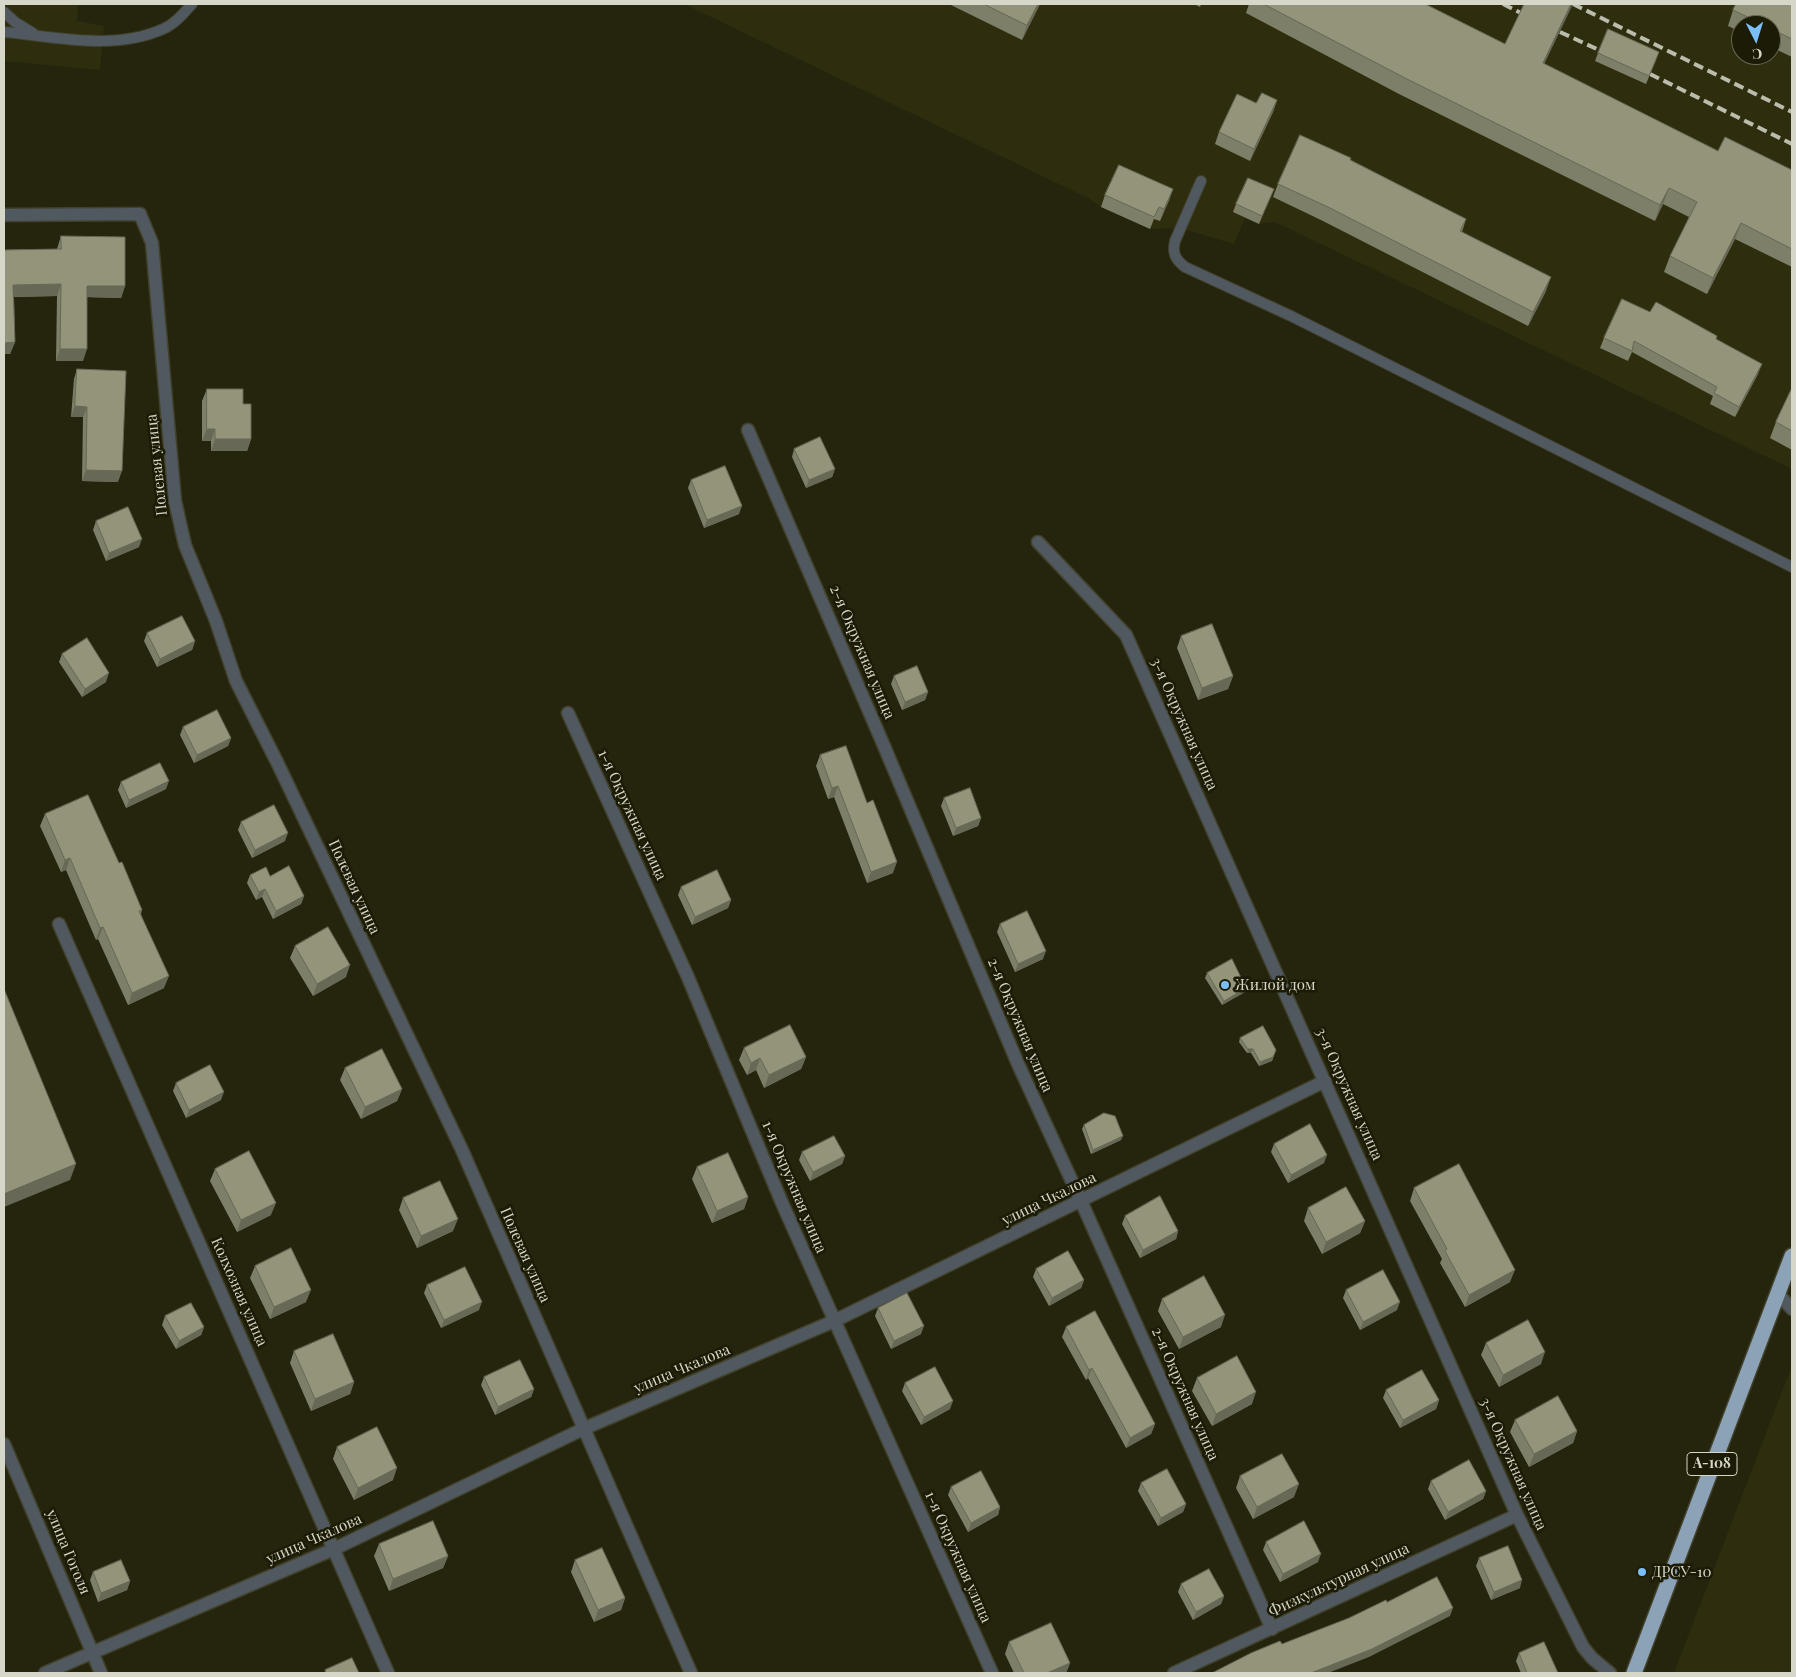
<!DOCTYPE html>
<html>
<head>
<meta charset="utf-8">
<style>
	body { margin:0 }
	#map { position:relative; width:1796px; height:1677px; overflow:hidden; background:#25250e; font-family:"Playfair Display",serif }
	canvas { display:block }
	.frame { position:absolute; inset:0; border:5px solid #d7d7c9; pointer-events:none }
	.north { position:absolute; left:1731px; top:15px; width:50px; height:50px; box-sizing:border-box; background:#1c1b05; border:1px solid #676653; border-radius:50%; rotate:175deg; font-size:14px; font-weight:700; line-height:20px; text-align:center; color:#d7d7c9 }
	.north::after { content:''; display:block; margin:auto; width:18px; height:22px; background:#7abff8; clip-path:polygon(50% 0,100% 100%,50% 72%,0 100%) }
</style>
</head>
<body>
<div id="map">
<canvas width="1796" height="1677"></canvas>
<div class="frame"></div>
<div class="north">С</div>
</div>
<script>
const ctx = document.querySelector('canvas').getContext('2d');
ctx.lineJoin = 'round';
function fillPath(path, color) { ctx.fillStyle = color; ctx.fill(path, 'evenodd'); }
function stroke(path, color, width, dash) { ctx.strokeStyle = color; ctx.lineWidth = width; ctx.lineCap = dash ? 'butt' : 'round'; ctx.setLineDash(dash || []); ctx.stroke(path); }
function label(font, color, halo, rows, align = 'center') {
  ctx.font = font + ' "Playfair Display",serif'; ctx.lineWidth = 5; ctx.setLineDash([]); ctx.textBaseline = 'middle'; ctx.strokeStyle = halo; ctx.fillStyle = color; for (const [text, x, y, turn = 0] of rows) {
    ctx.save(); ctx.translate(x, y); ctx.rotate((+turn || 0) * Math.PI / 180); ctx.textAlign = isNaN(turn) ? turn : align; if (halo) ctx.strokeText(text, 0, 0); ctx.fillText(text, 0, 0); ctx.restore();
  }
}
fillPath(new Path2D(`
	M4,4H78L77,21L104,26L100,70L4,61Z
	M684,4H1792V469L1275,222L1259,224L1245,218L1234,244L1180,228L1150,229L1101,207L1088,198ZM1741,25H1771V55H1741Z
	M1792,1368V1673H1674L1788,1376Z`), '#2e2e0f');
const lane = new Path2D(`
	M4,12L15,22L33,33
	M4,32C56,37 114,51 163,29C175,24 184,13 192,4
	M1201,181L1175,241C1172,253 1175,259 1185,267L1291,316L1792,567`);
const street = new Path2D(`
	M4,215L140,214L152,243L175,501L185,545L216,621L236,681L278,764L462,1150L691,1673
	M748,430L884,746L1018,1064L1081,1201L1272,1629
	M1038,542L1126,635L1517,1515L1583,1647L1592,1658L1610,1673
	M568,713L687,975L782,1203L992,1673
	M59,924L388,1673
	M1778,1294L1792,1309
	M4,1444L101,1673
	M45,1673L334,1549L583,1429L834,1321L1325,1081
	M1174,1673L1517,1515`);
const highway = new Path2D(`
	M1634,1673L1792,1256`);
stroke(lane, '#41412c', 12);
stroke(street, '#41412c', 15);
stroke(highway, '#41412c', 18);
stroke(lane, '#505960', 10);
stroke(street, '#505960', 12);
stroke(highway, '#8ca2b6', 15);
stroke(new Path2D(`
	M1503,4L1521,13
	M1573,4L1792,112
	M1560,32L1599,50
	M1650,74L1792,144`), '#bcbcad', 4, [10, 5]);
fillPath(new Path2D(`
	M949,4H1040L1022,40Z
	M1194,4H1201L1200,7Z
	M1249,4H1425L1718,151L1792,170V267L1735,239L1707,294L1664,272L1670,256L1689,217L1663,204L1655,221L1399,94L1246,13Z
	M1792,4V57L1771,47V25H1741V32L1728,26L1733,10Z
	M1598,53L1656,60L1646,84L1595,61Z
	M1277,100L1273,112L1250,161L1215,144L1219,132L1256,103Z
	M1351,160L1466,219L1462,232L1546,291L1528,326L1323,221L1273,197L1278,184Z
	M1173,189L1160,221L1154,219L1150,229L1101,207L1105,195Z
	M1274,189L1259,224L1233,212L1236,204Z
	M61,236L125,286L121,298L87,297L83,361H56L57,296L14,297L15,342L10,354H4V250L57,249Z
	M1650,312L1716,339L1758,374L1735,417L1710,404L1713,396L1632,352L1628,361L1600,348L1604,338Z
	M77,369L118,482L82,481L83,417H71L74,379Z
	M1792,388V450L1770,438L1776,422Z
	M207,389L243,404L251,439L247,451H211V441H202V401Z
	M794,449L835,469L832,477L806,488L792,457Z
	M691,480L739,514L704,528L688,488Z
	M96,521L139,547L106,561L93,530Z
	M147,633L195,641L192,650L157,667L144,641Z
	M1181,636L1233,676L1228,689L1198,700L1177,648Z
	M62,654L106,682L82,697L59,662Z
	M894,676L928,692L925,700L902,710L891,684Z
	M183,727L231,738L228,746L194,763L180,735Z
	M820,755L893,873L867,883L834,797L828,799L816,766Z
	M121,782L166,789L126,808L118,790Z
	M944,798L981,818L978,826L953,836L941,806Z
	M45,814L119,863L142,910L141,914L164,988L128,1005L98,939L96,940L66,870L61,872L40,826Z
	M241,822L285,841L252,858L238,830Z
	M250,875L270,876L304,896L301,904L273,919L262,897L256,900L247,883Z
	M681,887L731,900L728,908L692,925L678,895Z
	M1000,924L1043,959L1015,972L997,932Z
	M295,946L346,977L313,996L290,958Z
	M1207,973L1245,992L1222,1005L1205,978Z
	M1240,1038L1276,1050L1272,1061L1259,1066L1251,1053H1247L1239,1042Z
	M744,1048L806,1057L801,1069L764,1088L756,1070L747,1075L739,1060Z
	M345,1068L402,1089L397,1101L361,1119L340,1080Z
	M176,1083L221,1100L186,1118L173,1091Z
	M1084,1125L1121,1140L1091,1154L1082,1129Z
	M1274,1144L1324,1163L1288,1183L1271,1152Z
	M802,1152L845,1156L842,1164L810,1181L799,1160Z
	M697,1167L748,1197L744,1209L712,1223L692,1179Z
	M215,1169L271,1215L237,1232L210,1181Z
	M1414,1188L1510,1282L1465,1307L1440,1263L1442,1259L1410,1201Z
	M403,1198L453,1231L417,1248L399,1210Z
	M1308,1208L1365,1221L1360,1233L1322,1254L1304,1221Z
	M1125,1216L1178,1231L1176,1239L1140,1258L1122,1224Z
	M255,1266L306,1302L270,1319L250,1278Z
	M1036,1269L1084,1280L1081,1288L1049,1306L1033,1277Z
	M427,1285L479,1310L441,1328L424,1293Z
	M1346,1290L1397,1310L1360,1330L1343,1298Z
	M1162,1299L1221,1327L1179,1349L1158,1311Z
	M878,1308L921,1334L891,1349L875,1316Z
	M165,1316L204,1327L201,1335L176,1349L162,1325Z
	M1066,1327L1155,1424L1151,1434L1126,1448L1088,1378L1086,1380L1062,1337Z
	M1486,1343L1541,1364L1499,1387L1481,1355Z
	M294,1351L354,1382L350,1394L311,1411L290,1363Z
	M484,1377L534,1389L531,1397L495,1415L481,1385Z
	M1197,1378L1252,1404L1212,1426L1192,1391Z
	M905,1383L950,1409L921,1425L902,1391Z
	M1386,1390L1439,1400L1436,1409L1400,1428L1383,1398Z
	M1515,1420L1577,1431L1573,1443L1529,1467L1510,1432Z
	M337,1447L393,1480L354,1500L333,1459Z
	M1240,1476L1294,1497L1253,1519L1236,1488Z
	M1431,1481L1486,1491L1483,1499L1445,1520L1428,1489Z
	M1141,1483L1186,1504L1183,1512L1158,1526L1138,1491Z
	M951,1487L1000,1507L998,1515L968,1532L948,1495Z
	M1266,1542L1318,1562L1280,1582L1263,1550Z
	M379,1544L448,1556L443,1568L389,1591L374,1556Z
	M1479,1558L1520,1588L1491,1600L1476,1566Z
	M575,1560L625,1598L621,1610L594,1622L571,1572Z
	M93,1572L130,1581L127,1590L98,1602L90,1580Z
	M1181,1584L1224,1596L1221,1604L1193,1620L1178,1592Z
	M1009,1642L1070,1663L1066,1673H1014L1005,1654Z
	M1519,1653L1558,1673H1521L1516,1661Z`), '#7e7f68');
fillPath(new Path2D(`
	M1038,4H1040L1022,40L1027,25Z
	M1571,4H1573L1537,79L1543,63Z
	M1277,100L1273,112L1250,161L1254,149Z
	M1669,188L1663,204L1655,221L1660,205Z
	M1173,189L1169,201L1160,221L1164,209Z
	M1741,223L1735,239L1707,294L1713,278Z
	M1551,277L1546,291L1528,326L1533,312Z
	M61,284L57,296L9,297L13,285Z
	M87,286H125L121,298L83,297Z
	M15,342L10,354H4V343Z
	M60,349H87L83,361H56Z
	M1762,364L1758,374L1735,417L1739,407Z
	M75,406L87,407L83,417H71Z
	M207,429H215L211,441H202Z
	M215,439H251L247,451H211Z
	M835,469L832,477L806,488L809,480Z
	M86,470L122,471L118,482L82,481Z
	M742,506L739,514L704,528L707,520Z
	M142,539L139,547L106,561L109,553Z
	M195,641L192,650L157,667L160,659Z
	M109,673L106,682L82,697L85,689Z
	M1233,676L1228,689L1198,700L1202,688Z
	M928,692L925,700L902,710L905,702Z
	M231,738L228,746L194,763L197,755Z
	M169,781L166,789L126,808L129,800Z
	M838,786L834,797L828,799L832,788Z
	M981,818L978,826L953,836L956,828Z
	M288,833L285,841L252,858L255,850Z
	M70,858L66,870L61,872L65,860Z
	M897,862L893,873L867,883L871,872Z
	M265,889L262,897L256,900L259,892Z
	M304,896L301,904L273,919L276,911Z
	M731,900L728,908L692,925L695,917Z
	M103,927L98,939L96,940L100,928Z
	M1046,951L1043,959L1015,972L1018,964Z
	M350,965L346,977L313,996L317,984Z
	M169,976L164,988L128,1005L132,993Z
	M1246,988L1245,992L1222,1005L1224,1001Z
	M1248,1049H1253L1251,1053H1247Z
	M806,1057L801,1069L764,1088L769,1075Z
	M1273,1057L1272,1061L1259,1066L1260,1062Z
	M760,1058L756,1070L747,1075L751,1063Z
	M402,1089L397,1101L361,1119L365,1107Z
	M224,1092L221,1100L186,1118L189,1110Z
	M1123,1136L1121,1140L1091,1154L1093,1150Z
	M1327,1155L1324,1163L1288,1183L1291,1175Z
	M845,1156L842,1164L810,1181L813,1172Z
	M76,1164L70,1180L4,1207V1194Z
	M748,1197L744,1209L712,1223L717,1211Z
	M276,1203L271,1215L237,1232L241,1220Z
	M458,1219L453,1231L417,1248L421,1236Z
	M1365,1221L1360,1233L1322,1254L1326,1242Z
	M1178,1231L1176,1239L1140,1258L1143,1250Z
	M1515,1270L1510,1282L1465,1307L1469,1295Z
	M1084,1280L1081,1288L1049,1306L1052,1298Z
	M311,1290L306,1302L270,1319L274,1307Z
	M482,1302L479,1310L441,1328L444,1320Z
	M1400,1302L1397,1310L1360,1330L1363,1322Z
	M1225,1315L1221,1327L1179,1349L1183,1337Z
	M924,1326L921,1334L891,1349L894,1341Z
	M204,1327L201,1335L176,1349L179,1341Z
	M1545,1352L1541,1364L1499,1387L1503,1375Z
	M1092,1368L1088,1378L1086,1380L1089,1370Z
	M354,1382L350,1394L311,1411L315,1399Z
	M534,1389L531,1397L495,1415L498,1407Z
	M1256,1392L1252,1404L1212,1426L1216,1414Z
	M1439,1400L1436,1409L1400,1428L1403,1420Z
	M953,1401L950,1409L921,1425L924,1417Z
	M1155,1424L1151,1434L1126,1448L1130,1438Z
	M1577,1431L1573,1443L1529,1467L1534,1454Z
	M397,1468L393,1480L354,1500L358,1488Z
	M1299,1484L1294,1497L1253,1519L1257,1507Z
	M1486,1491L1483,1499L1445,1520L1448,1512Z
	M1186,1504L1183,1512L1158,1526L1161,1518Z
	M1000,1507L998,1515L968,1532L971,1523Z
	M1321,1554L1318,1562L1280,1582L1283,1574Z
	M448,1556L443,1568L389,1591L393,1579Z
	M1522,1580L1520,1588L1491,1600L1494,1592Z
	M130,1581L127,1590L98,1602L101,1593Z
	M1224,1596L1221,1604L1193,1620L1196,1612Z
	M625,1598L621,1610L594,1622L598,1610Z
	M1453,1608L1450,1616L1369,1657L1328,1673H1311Z
	M1070,1663L1066,1673H1047Z`), '#676855');
const building = new Path2D(`
	M984,4H1038L1027,25Z
	M1264,4H1425L1505,44L1524,4H1571L1543,63L1718,151L1725,137L1792,170V249L1741,223L1713,278L1670,256L1697,202L1669,188L1660,205L1405,78Z
	M1736,4H1792V39L1771,29V25H1764L1733,10Z
	M1608,29L1659,52L1649,76L1598,53Z
	M1262,93L1277,100L1254,149L1219,132L1237,94L1256,103Z
	M1300,135L1351,158L1350,160L1466,219L1460,231L1551,277L1533,312L1328,207L1278,184Z
	M1119,165L1173,189L1164,209L1159,207L1154,217L1105,195Z
	M1248,178L1274,189L1262,216L1236,204Z
	M61,236L125,237V286H87V349H60L61,284L13,285L15,342L4,343V250L61,249Z
	M1622,299L1650,312L1656,302L1717,336L1716,339L1762,364L1739,407L1714,393L1717,387L1634,341L1632,351L1604,338Z
	M77,369L126,371L122,471L86,470L87,407L75,406Z
	M1792,388V431L1776,422Z
	M207,389H243V404H251V439H215V429H207Z
	M820,437L835,469L809,480L794,449Z
	M725,466L742,506L707,520L691,480Z
	M128,507L142,539L109,553L96,521Z
	M182,616L195,641L160,659L147,633Z
	M1212,624L1233,676L1202,688L1181,636Z
	M87,638L109,673L85,689L62,654Z
	M917,666L928,692L905,702L894,676Z
	M217,710L231,738L197,755L183,727Z
	M846,746L867,803L873,800L897,862L871,872L838,786L832,788L820,755Z
	M160,763L169,781L129,800L121,782Z
	M970,788L981,818L956,828L944,798Z
	M88,795L119,863L122,862L142,910L139,911L169,976L132,993L103,927L100,928L70,858L65,860L45,814Z
	M274,805L288,833L255,850L241,822Z
	M289,866L304,896L276,911L265,889L259,892L250,875L266,867L270,876Z
	M717,870L731,900L695,917L681,887Z
	M1027,911L1046,951L1018,964L1000,924Z
	M328,927L350,965L317,984L295,946Z
	M1232,959L1246,988L1224,1001L1207,973Z
	M4,989L76,1164L4,1194Z
	M790,1025L806,1057L769,1075L760,1058L751,1063L744,1048Z
	M1263,1026L1276,1050L1273,1057L1260,1062L1253,1049H1248L1240,1038Z
	M382,1049L402,1089L365,1107L345,1068Z
	M210,1065L224,1092L189,1110L176,1083Z
	M1104,1113L1115,1116L1123,1136L1093,1150L1084,1125Z
	M1310,1124L1327,1155L1291,1175L1274,1144Z
	M834,1136L845,1156L813,1172L802,1152Z
	M249,1151L276,1203L241,1220L215,1169Z
	M728,1153L748,1197L717,1211L697,1167Z
	M1459,1164L1515,1270L1469,1295L1445,1251L1447,1249L1414,1188Z
	M440,1181L458,1219L421,1236L403,1198Z
	M1346,1187L1365,1221L1326,1242L1308,1208Z
	M1160,1196L1178,1231L1143,1250L1125,1216Z
	M291,1248L311,1290L274,1307L255,1266Z
	M1068,1251L1084,1280L1052,1298L1036,1269Z
	M465,1267L482,1302L444,1320L427,1285Z
	M1383,1270L1400,1302L1363,1322L1346,1290Z
	M1204,1276L1225,1315L1183,1337L1162,1299Z
	M907,1293L924,1326L894,1341L878,1308Z
	M191,1303L204,1327L179,1341L165,1316Z
	M1095,1311L1155,1424L1130,1438L1092,1368L1089,1370L1066,1327Z
	M1528,1320L1545,1352L1503,1375L1486,1343Z
	M333,1334L354,1382L315,1399L294,1351Z
	M1237,1356L1256,1392L1216,1414L1197,1378Z
	M520,1360L534,1389L498,1407L484,1377Z
	M935,1367L953,1401L924,1417L905,1383Z
	M1422,1370L1439,1400L1403,1420L1386,1390Z
	M1558,1396L1577,1431L1534,1454L1515,1420Z
	M377,1427L397,1468L358,1488L337,1447Z
	M1282,1454L1299,1484L1257,1507L1240,1476Z
	M1469,1460L1486,1491L1448,1512L1431,1481Z
	M1167,1469L1186,1504L1161,1518L1141,1483Z
	M981,1471L1000,1507L971,1523L951,1487Z
	M433,1521L448,1556L393,1579L379,1544Z
	M1304,1521L1321,1554L1283,1574L1266,1542Z
	M1508,1546L1522,1580L1494,1592L1479,1558Z
	M602,1548L625,1598L598,1610L575,1560Z
	M121,1560L130,1581L101,1593L93,1572Z
	M1209,1569L1224,1596L1196,1612L1181,1584Z
	M1437,1577L1453,1608L1372,1649L1311,1673H1212L1251,1653L1280,1641L1282,1644L1349,1618L1386,1600L1387,1602Z
	M1051,1623L1070,1663L1047,1673H1024L1009,1642Z
	M1544,1642L1558,1673H1527L1519,1653Z
	M352,1658L359,1673H326L325,1670Z`);
fillPath(building, '#939479');
stroke(building, '#676855', 1);
for (const [x, y, r, color] of [
	[1225,985,5,"#7abff8"],
	[1642,1572,5,"#7abff8"]
]) { const dot = new Path2D(); dot.arc(x, y, r, 0, 2 * Math.PI); ctx.fillStyle = color; ctx.fill(dot); stroke(dot, '#1c1b05', 2); }
for (const [x, y, w] of [
	[1712,1464,50]
]) { const box = new Path2D(); box.roundRect(x - w / 2, y - 11.5, w, 23, 4); ctx.fillStyle = '#1c1b05'; ctx.fill(box); stroke(box, '#d7d7c9', 1); }
label('bold 14px', '#d7d7c9', null, [
	["А-108",1712,1464]
]);
label('15px', '#d7d7c9', '#1c1b05', [
	["Полевая улица",157,465,-96],
	["2-я Окружная улица",862,652,67],
	["3-я Окружная улица",1184,724,66],
	["1-я Окружная улица",632,815,65],
	["Полевая улица",354,887,65],
	["2-я Окружная улица",1020,1025,67],
	["3-я Окружная улица",1349,1094,66],
	["1-я Окружная улица",794,1187,67],
	["улица Чкалова",1049,1199,-26],
	["Полевая улица",525,1255,66],
	["Колхозная улица",239,1292,66],
	["улица Чкалова",682,1369,-23],
	["2-я Окружная улица",1185,1394,66],
	["3-я Окружная улица",1513,1464,66],
	["улица Чкалова",314,1539,-24],
	["улица Гоголя",68,1552,67],
	["1-я Окружная улица",958,1557,66],
	["Физкультурная улица",1339,1580,-25]
]);
label('15px', '#d7d7c9', '#1c1b05', [
	["Жилой дом",1235,985],
	["ДРСУ-10",1652,1572]
], 'left');
</script>
</body>
</html>
